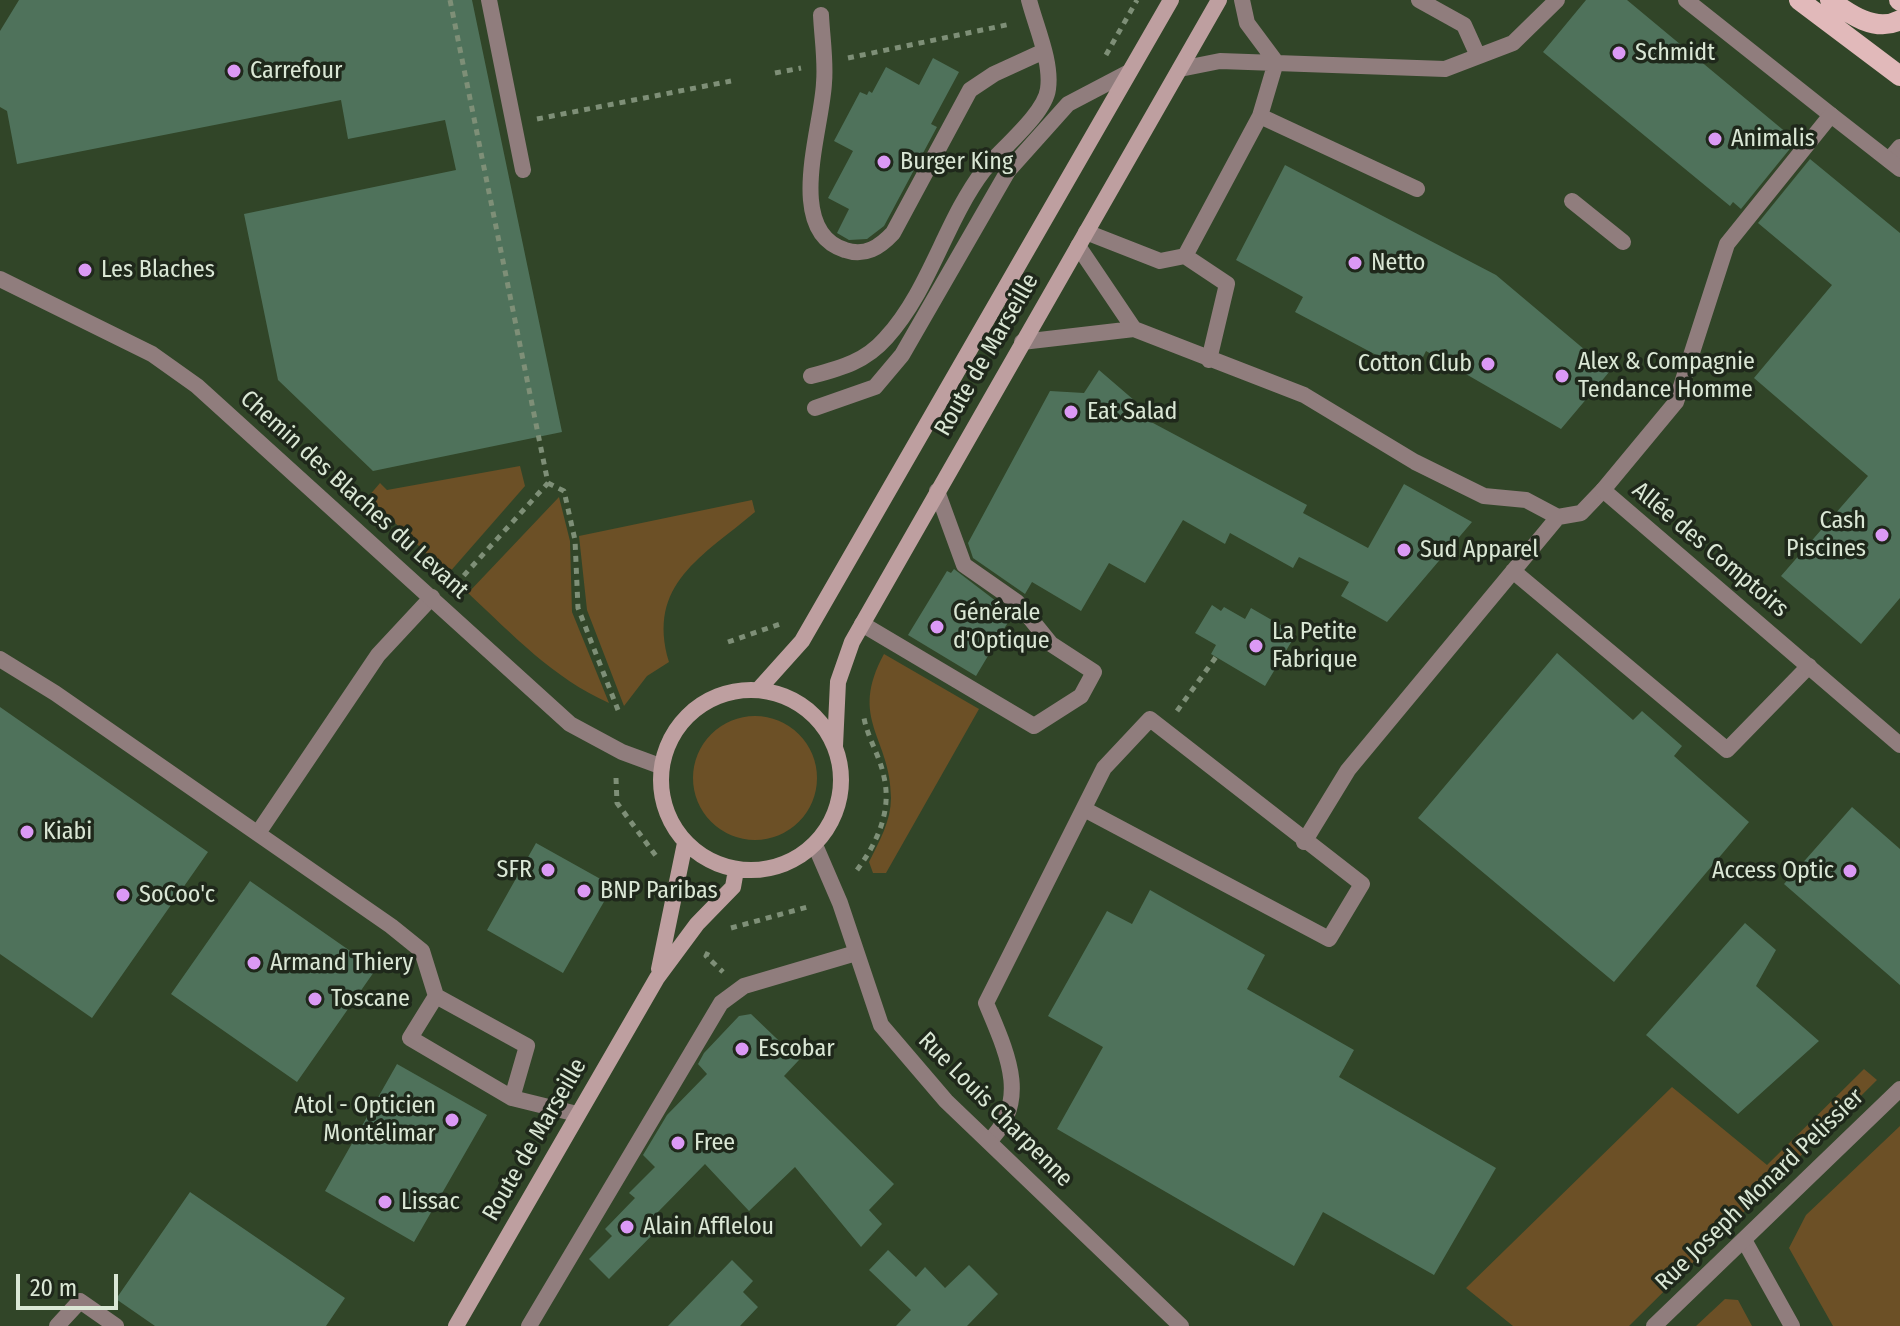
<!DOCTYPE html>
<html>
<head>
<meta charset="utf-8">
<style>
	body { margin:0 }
	#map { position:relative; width:1900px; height:1326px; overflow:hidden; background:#314528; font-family:"Fira Sans Condensed",sans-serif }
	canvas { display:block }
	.scale { position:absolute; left:16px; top:1274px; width:102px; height:36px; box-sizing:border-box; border:4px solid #dae7d5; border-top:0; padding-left:10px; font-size:24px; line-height:28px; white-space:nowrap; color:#dae7d5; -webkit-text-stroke:6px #1f281b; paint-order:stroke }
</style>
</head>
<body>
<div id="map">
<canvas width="1900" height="1326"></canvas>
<div class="scale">20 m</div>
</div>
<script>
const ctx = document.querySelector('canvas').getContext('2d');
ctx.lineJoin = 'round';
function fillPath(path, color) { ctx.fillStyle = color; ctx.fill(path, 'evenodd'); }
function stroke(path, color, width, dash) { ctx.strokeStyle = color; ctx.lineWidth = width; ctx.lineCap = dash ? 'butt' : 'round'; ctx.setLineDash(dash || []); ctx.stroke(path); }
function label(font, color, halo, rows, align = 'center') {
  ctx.font = font + ' "Fira Sans Condensed",sans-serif'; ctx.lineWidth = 7; ctx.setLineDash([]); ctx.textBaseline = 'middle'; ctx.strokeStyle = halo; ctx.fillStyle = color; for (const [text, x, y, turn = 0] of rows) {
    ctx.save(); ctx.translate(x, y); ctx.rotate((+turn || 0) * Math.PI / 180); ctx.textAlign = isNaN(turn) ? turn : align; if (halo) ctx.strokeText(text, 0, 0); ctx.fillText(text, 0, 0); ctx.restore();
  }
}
fillPath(new Path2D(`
	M520,466L525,486L448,574L368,497L380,483L387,490Z
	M559,497L570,541L572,612L609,703C553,678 513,635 468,593Z
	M752,500L755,512C703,556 646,584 669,662L647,676L624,706L587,610L579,536Z
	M884,654L979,709L886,873H873L869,862C879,842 891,821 891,798C891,737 848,720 884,654Z
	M693 778a62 62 0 1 1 124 0a62 62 0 1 1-124 0Z
	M1864,1069L1877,1080L1629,1326H1513L1466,1288L1672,1087L1767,1165Z
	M1900,1126V1326H1833L1789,1248L1806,1215Z
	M1725,1299L1738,1300L1752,1326H1696Z`), '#6c5026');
fillPath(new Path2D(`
	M19,0H472L562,432L373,471L278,380L244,214L456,170L445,120L348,139L341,100L17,164L7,111L0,107V31Z
	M1586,0H1627L1788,134L1785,138L1793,145L1741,209L1733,202L1730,206L1543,52Z
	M933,58L959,72L931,124L937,127L884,226L867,239L849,240L837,233L849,209L828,198L853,151L834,141L860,92L867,95L869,91L872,93L886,67L919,85Z
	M1810,159L1900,233V598L1861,644L1781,576L1868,476L1754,378L1832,285L1758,223Z
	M1285,165L1496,275L1610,371L1561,429L1426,351L1414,375L1295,312L1303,297L1236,260Z
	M1099,370L1142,407L1138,415L1307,505L1303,513L1368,548L1404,484L1472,522L1387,622L1341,596L1349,582L1299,557L1293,568L1230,533L1225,544L1183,520L1145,583L1109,563L1081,611L1032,582L1025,594L973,558L968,543L1050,391L1084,393Z
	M954,569L1013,614L976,676L908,635L947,571L951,573Z
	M1212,605L1221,611L1224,607L1245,619L1251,608L1296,634L1265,686L1211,654L1216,645L1195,633Z
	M1557,653L1633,720L1642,711L1682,746L1674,756L1749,822L1614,982L1418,818Z
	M0,707L208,852L92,1018L0,954Z
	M1852,807L1900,849V985L1784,884Z
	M536,843L613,886L563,973L487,930Z
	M250,881L376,969L297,1082L171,994Z
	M1150,890L1265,955L1247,989L1354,1050L1339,1077L1496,1168L1434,1275L1323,1212L1294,1266L1057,1129L1103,1047L1048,1016L1107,911L1132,924Z
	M1745,923L1776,950L1756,986L1819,1041L1738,1114L1646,1035Z
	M751,1014L799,1060L784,1076L894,1184L869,1210L882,1224L861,1247L795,1167L749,1211L705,1164L657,1213L666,1221L609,1279L589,1259L612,1236L605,1229L635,1198L629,1193L655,1167L643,1155L667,1115L707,1074L698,1064L704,1053L739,1016Z
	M397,1064L487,1115L414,1242L325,1191Z
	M190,1192L345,1298L326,1326H155L116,1299Z
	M888,1250L916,1277L925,1267L945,1288L969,1265L998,1294L967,1326H896L911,1310L869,1270Z
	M732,1260L753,1281L743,1292L758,1307L740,1326H668Z`), '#4f725b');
stroke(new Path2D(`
	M450,0L548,483L457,583
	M1106,55L1137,0
	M848,58L1011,24
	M775,73L801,68
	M537,119L731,81
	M548,483L564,491L575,540L578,608L618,710
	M728,642L780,624
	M1177,711L1216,657
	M616,778L617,803L656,856
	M857,870C877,843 892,811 884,777C880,756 868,739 864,718
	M731,928L811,906
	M708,952L706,956L723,972`), '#7e8f77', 5, [6, 6]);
stroke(new Path2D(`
	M489,0L523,170
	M1242,0L1247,23L1276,62
	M1419,0L1464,25L1478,56
	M1686,0L1831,115
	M821,15C822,37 826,61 824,83C822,129 784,231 845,250C865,257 880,247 893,233L970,90L994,74L1042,52
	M1180,69L1220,61L1445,69L1513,43L1557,0
	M1260,116L1417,189
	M1889,160L1900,147
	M1572,201L1623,242
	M1086,232L1160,261L1185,256L1260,116L1276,62
	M1078,246L1134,329
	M1185,256L1227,284L1209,360
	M1022,342L1134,329L1304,395L1415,462L1484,496L1526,500L1558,517L1581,513L1603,490
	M811,376C841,368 865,362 886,338C930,290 945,221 984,170C1001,149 1045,114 1048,89C1052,62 1036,27 1029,0
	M815,408L875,387L902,355L1008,171L1068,104L1129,72
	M1513,571L1727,750L1809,666
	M862,624L1034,726L1081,696L1094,672L1051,644L1017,602L964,565L937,491
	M0,659L55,693L391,926L422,951L436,996
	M258,833L378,655L432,597
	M1304,842L1348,770L1558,517
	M512,1098L527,1046L436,996L410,1038L512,1098L577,1114
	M989,1141C1031,1100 1006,1051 986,1003L1104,768L1150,719L1362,884L1329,939L1084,809
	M1744,1240L1792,1326
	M57,1326L80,1301L116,1326
	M529,1326L721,1003L744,986L856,953`), '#907d7d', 16);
stroke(new Path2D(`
	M1900,169L1831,115L1727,244L1676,402L1603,490L1900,745
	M0,279L152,354L197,386L570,724L622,752L660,766
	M815,845L840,903L881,1025L946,1101L1181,1326
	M1654,1326L1900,1089`), '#907d7d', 16);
stroke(new Path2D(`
	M661 780a90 90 0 1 1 180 0a90 90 0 1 1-180 0Z
	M758,690L802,641L1171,0
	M835,746L838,682L852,642L1219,0
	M659,969L685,843
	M456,1326L657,978L697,924L733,887L736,870`), '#be9fa0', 16);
stroke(new Path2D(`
	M1799,0L1900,76
	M1830,0C1849,14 1876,33 1900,20
	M1899,0L1900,1`), '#e1b9ba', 20);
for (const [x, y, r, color] of [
	[1619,53,8,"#db99f5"],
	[234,71,8,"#db99f5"],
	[1715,139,8,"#db99f5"],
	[884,162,8,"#db99f5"],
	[1355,263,8,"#db99f5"],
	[85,270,8,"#db99f5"],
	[1488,364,8,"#db99f5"],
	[1562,376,8,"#db99f5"],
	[1071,412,8,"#db99f5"],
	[1882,535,8,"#db99f5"],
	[1404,550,8,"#db99f5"],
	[937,627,8,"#db99f5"],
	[1256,646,8,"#db99f5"],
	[27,832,8,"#db99f5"],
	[548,870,8,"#db99f5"],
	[1850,871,8,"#db99f5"],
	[584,891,8,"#db99f5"],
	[123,895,8,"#db99f5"],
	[254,963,8,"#db99f5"],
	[315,999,8,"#db99f5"],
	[742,1049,8,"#db99f5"],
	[452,1120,8,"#db99f5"],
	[678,1143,8,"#db99f5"],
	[385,1202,8,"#db99f5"],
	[627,1227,8,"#db99f5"]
]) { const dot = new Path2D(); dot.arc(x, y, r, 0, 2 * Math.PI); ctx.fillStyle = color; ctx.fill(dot); stroke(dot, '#1f281b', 3); }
label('24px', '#dae7d5', '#1f281b', [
	["Schmidt",1635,53],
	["Carrefour",250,71],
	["Animalis",1731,139],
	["Burger King",900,162],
	["Netto",1371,263],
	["Les Blaches",101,270],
	["Alex & Compagnie",1578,362],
	["Tendance Homme",1578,390],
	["Cotton Club",1472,364,"right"],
	["Eat Salad",1087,412],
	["Cash",1866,521,"right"],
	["Piscines",1866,549,"right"],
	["Sud Apparel",1420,550],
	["Générale",953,613],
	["d'Optique",953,641],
	["La Petite",1272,632],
	["Fabrique",1272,660],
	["Kiabi",43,832],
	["SFR",532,870,"right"],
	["Access Optic",1834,871,"right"],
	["BNP Paribas",600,891],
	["SoCoo'c",139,895],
	["Armand Thiery",270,963],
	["Toscane",331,999],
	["Escobar",758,1049],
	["Atol - Opticien",436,1106,"right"],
	["Montélimar",436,1134,"right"],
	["Free",694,1143],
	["Lissac",401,1202],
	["Alain Afflelou",643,1227]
], 'left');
label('24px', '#dae7d5', '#1f281b', [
	["Route de Marseille",987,355,-60],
	["Chemin des Blaches du Levant",354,495,42],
	["Allée des Comptoirs",1710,550,40],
	["Rue Louis Charpenne",995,1110,45],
	["Route de Marseille",535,1140,-60],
	["Rue Joseph Monard Pelissier",1760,1190,-44]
]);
</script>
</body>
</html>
